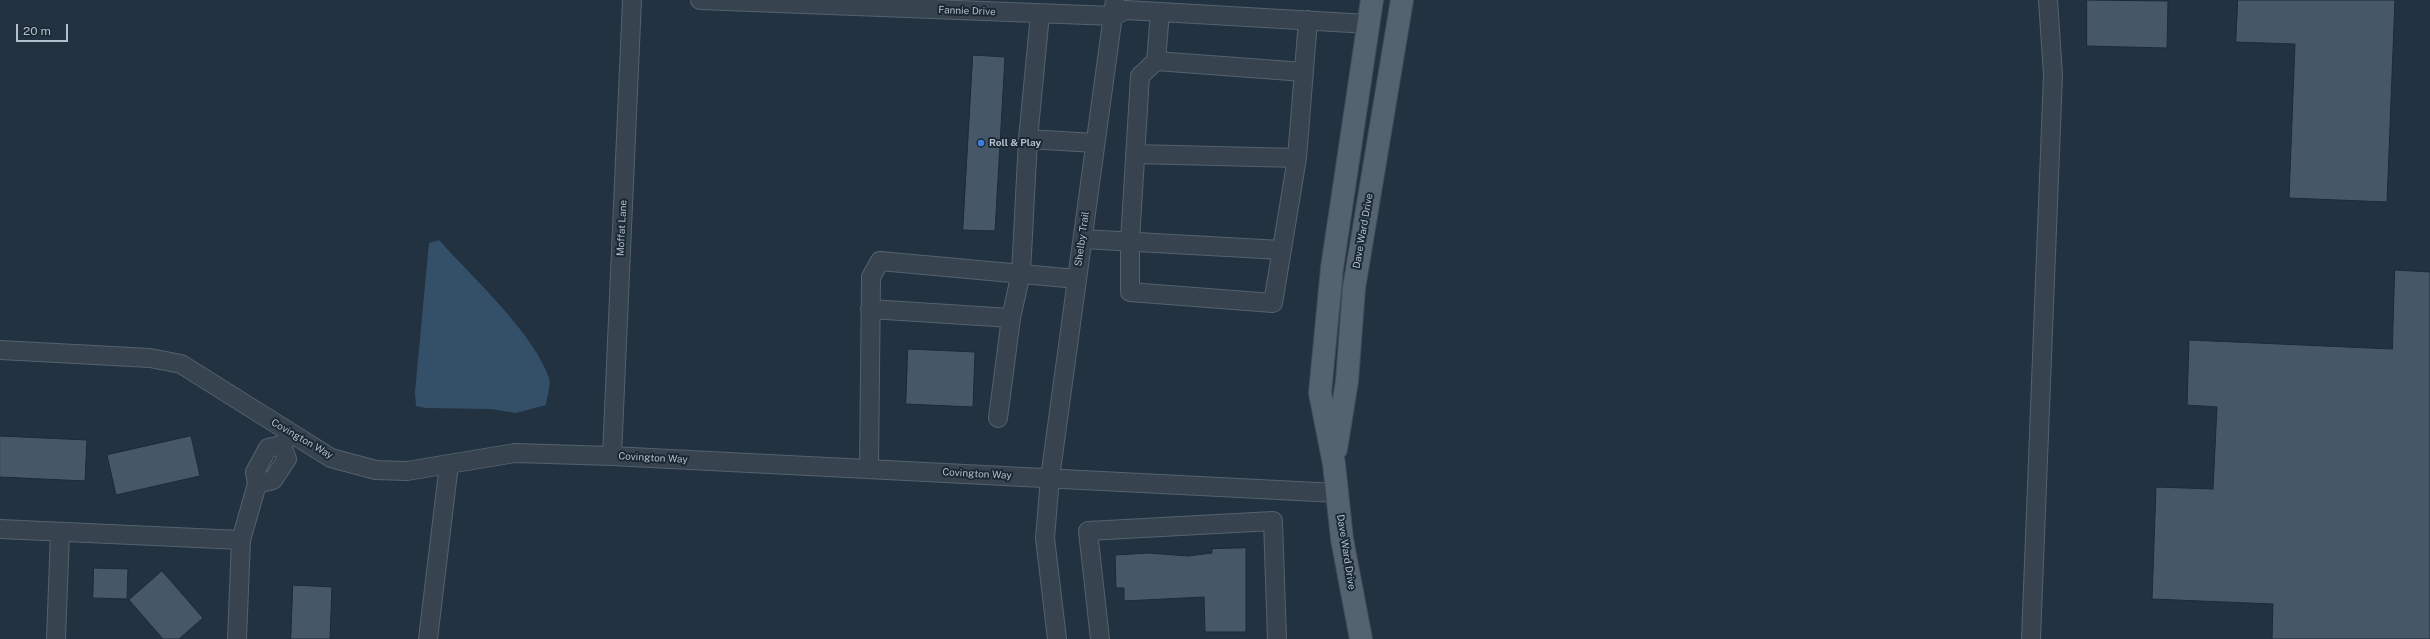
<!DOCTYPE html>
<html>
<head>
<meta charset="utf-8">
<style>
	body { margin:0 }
	#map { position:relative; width:2430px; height:639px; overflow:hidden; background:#223241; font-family:"Public Sans",sans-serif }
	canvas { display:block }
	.scale { position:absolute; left:16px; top:24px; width:52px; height:18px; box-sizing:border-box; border:2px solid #b3bfcb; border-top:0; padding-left:5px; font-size:12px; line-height:14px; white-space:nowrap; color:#b3bfcb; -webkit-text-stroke:3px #1b2935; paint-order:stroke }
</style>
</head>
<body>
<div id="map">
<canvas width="2430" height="639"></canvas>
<div class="scale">20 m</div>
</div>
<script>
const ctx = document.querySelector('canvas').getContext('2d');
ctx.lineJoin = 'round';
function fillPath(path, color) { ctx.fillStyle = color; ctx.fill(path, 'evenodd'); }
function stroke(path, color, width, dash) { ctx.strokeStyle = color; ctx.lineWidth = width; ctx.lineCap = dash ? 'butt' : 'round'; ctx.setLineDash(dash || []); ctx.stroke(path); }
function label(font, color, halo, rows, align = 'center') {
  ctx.font = font + ' "Public Sans",sans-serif'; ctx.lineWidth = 4; ctx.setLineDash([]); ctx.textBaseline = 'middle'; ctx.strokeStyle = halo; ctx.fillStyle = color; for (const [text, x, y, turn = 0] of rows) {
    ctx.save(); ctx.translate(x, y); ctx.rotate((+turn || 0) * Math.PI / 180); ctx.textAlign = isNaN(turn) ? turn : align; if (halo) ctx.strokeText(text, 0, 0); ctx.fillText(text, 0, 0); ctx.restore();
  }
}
fillPath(new Path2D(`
	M439,240C472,277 533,332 549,378C551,385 547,397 546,405L516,413L491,409L426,408L416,406L415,392L429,243Z`), '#345069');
const building = new Path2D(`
	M2087,0L2168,1L2167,48L2087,46Z
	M2238,0H2395L2387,202L2289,198L2295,44L2236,42Z
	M973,55L1005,57L995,231L963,230Z
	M2395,270L2430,272V639H2272L2273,604L2152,599L2156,487L2213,489L2217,407L2187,405L2189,340L2392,349Z
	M908,349L975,352L973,407L906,404Z
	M0,436L87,440L85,481L0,477Z
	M191,436L200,476L116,495L107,455Z
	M1246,548V632H1205L1204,597L1124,601V588H1116L1115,555L1148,553L1188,556L1212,553V549Z
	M94,568L128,569L127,599L93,598Z
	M162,571L203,618L179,639H163L129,600Z
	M293,585L332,587L330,639H291Z`);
fillPath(building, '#465867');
stroke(building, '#1d2b37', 1);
const minor = new Path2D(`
	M700,0L1113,16L1126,10L1368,24
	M1160,12L1156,61L1140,76L1130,241V292L1273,303L1297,158L1308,20
	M1156,61L1304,72
	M1028,139L1095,143
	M1135,154L1297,158
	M1083,239L1281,250
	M870,309L1011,318
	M0,350L150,358L181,364L331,458L376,470L407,471L515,453L612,456L1337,493
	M998,418L1011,318L1021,273L1028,139L1040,14
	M612,456L632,0
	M869,469L871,277L880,261L1077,279
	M257,484L273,480L287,459L282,445
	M0,529L241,540
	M56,639L60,532
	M237,639L241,540L257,484L255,472L268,448L282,445L290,434
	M428,639L449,464
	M1057,639L1045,538L1050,478L1115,0
	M1100,639L1088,531L1273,521L1277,639
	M2031,639L2053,75L2048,0`);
const major = new Path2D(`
	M1336,449L1347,381L1354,288L1402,0
	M1361,639L1342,539L1334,464L1320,393L1332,268L1372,0`);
stroke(minor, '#54626e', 20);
stroke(major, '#404d59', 24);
stroke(minor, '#374450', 18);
stroke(major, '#546370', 22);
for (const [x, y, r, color] of [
	[981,143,4,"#3f7fe0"]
]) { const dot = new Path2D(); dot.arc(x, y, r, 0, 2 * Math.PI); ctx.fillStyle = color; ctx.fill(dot); stroke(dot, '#1b2935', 1.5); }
label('10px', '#b3bfcb', '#1b2935', [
	["Fannie Drive",967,11,2],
	["Moffat Lane",622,228,-87],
	["Dave Ward Drive",1363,231,-80],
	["Shelby Trail",1082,239,-82],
	["Covington Way",302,439,30],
	["Covington Way",653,458,3],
	["Covington Way",977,474,3],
	["Dave Ward Drive",1346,552,81]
]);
label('bold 10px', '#b3bfcb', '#1b2935', [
	["Roll & Play",989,143]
], 'left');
</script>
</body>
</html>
